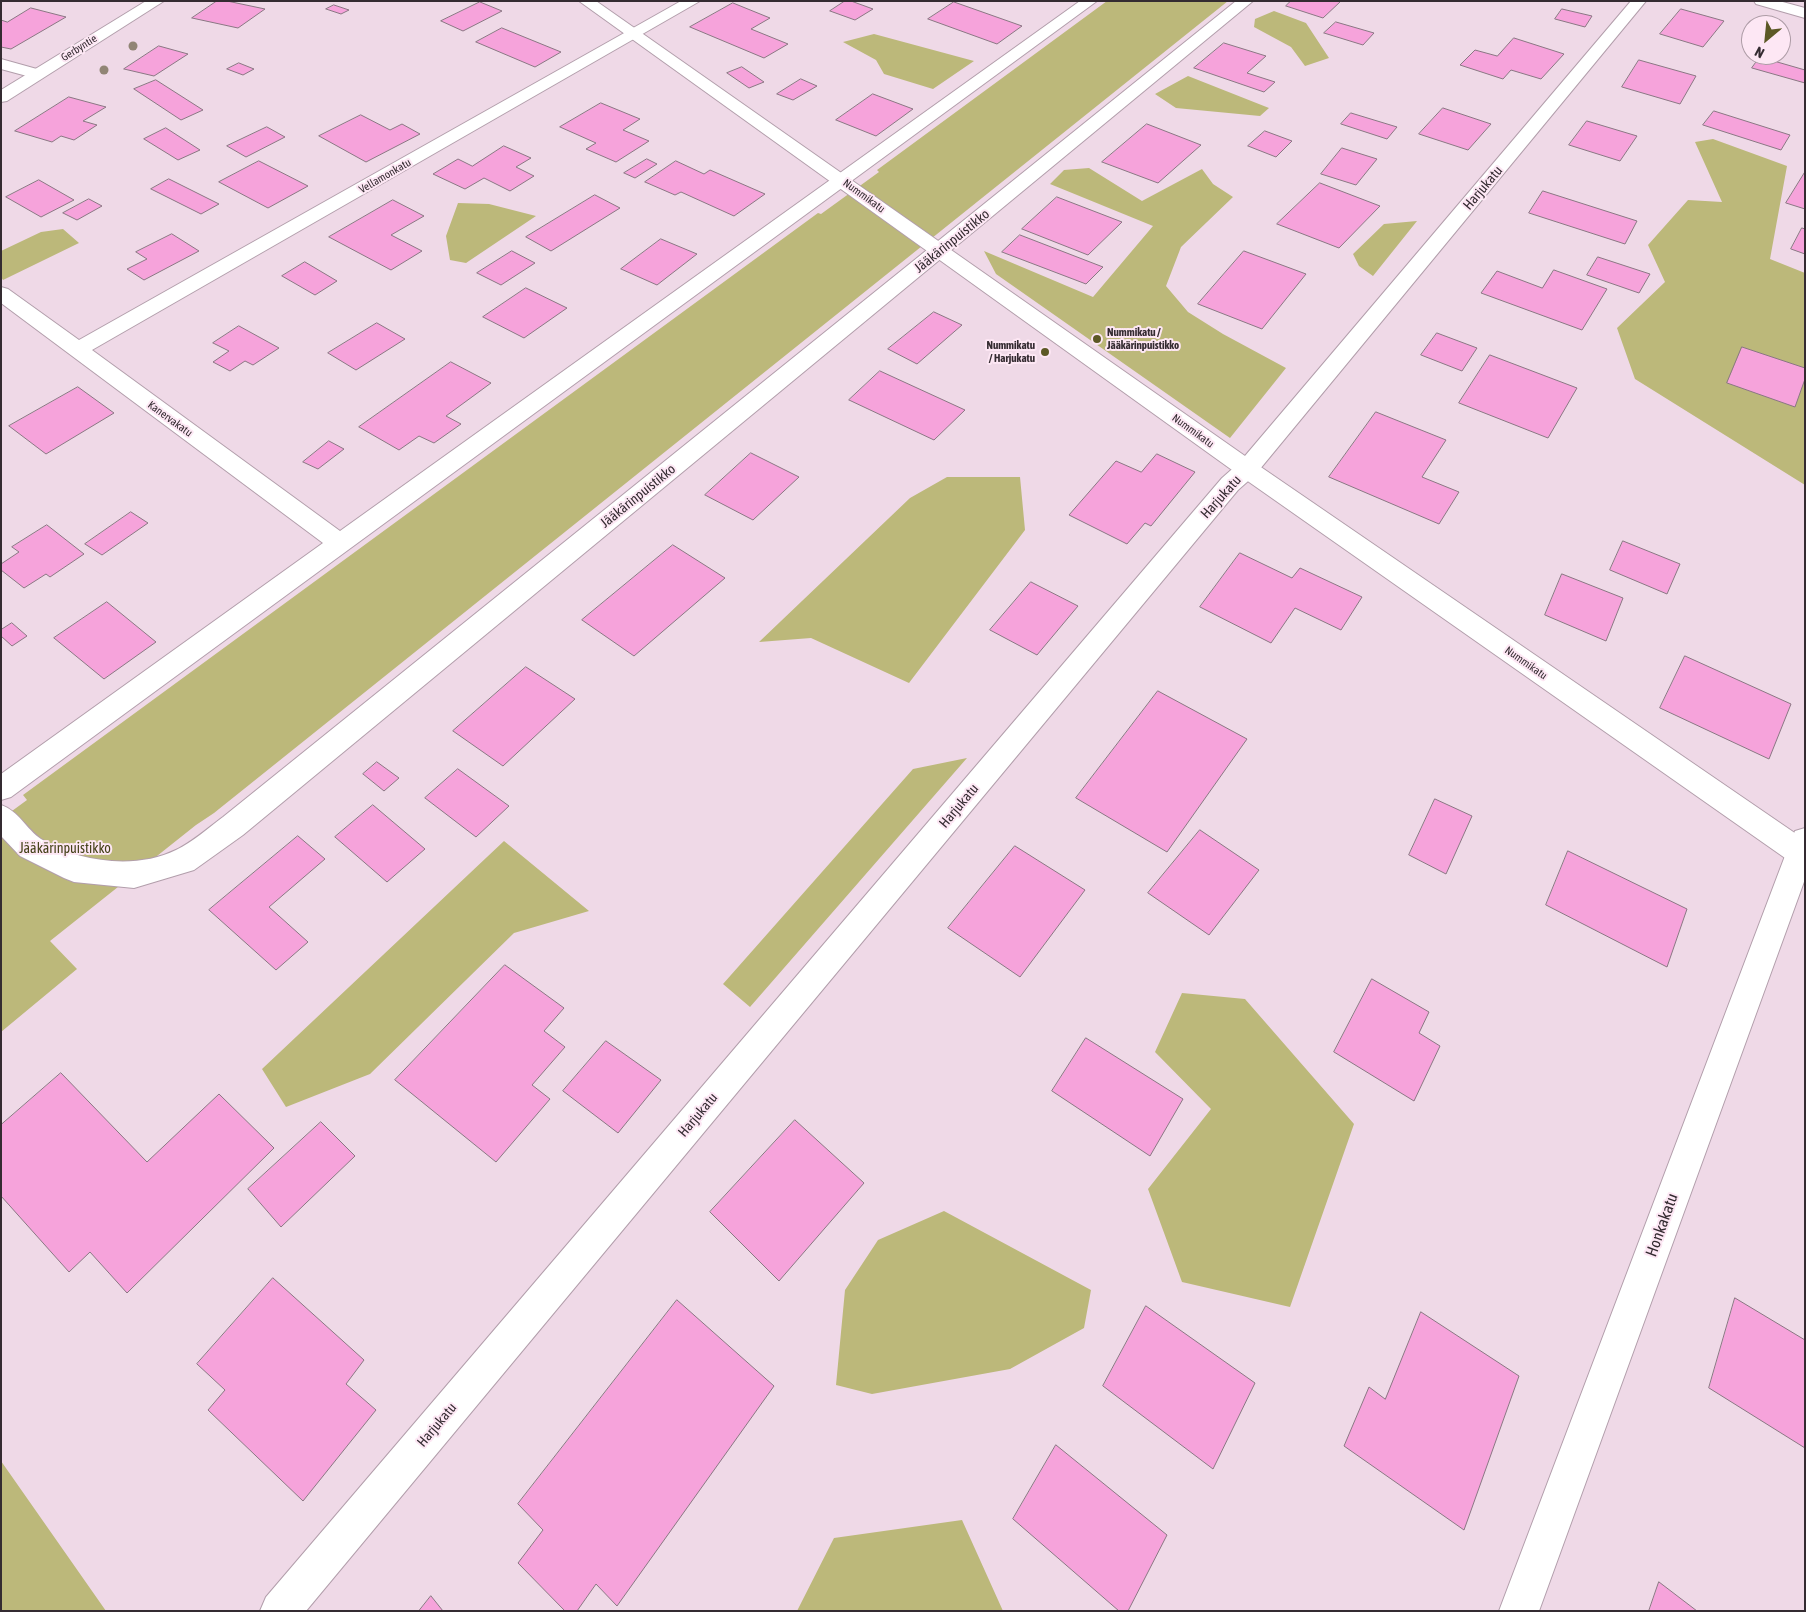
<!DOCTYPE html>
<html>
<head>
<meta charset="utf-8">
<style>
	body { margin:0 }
	#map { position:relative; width:1806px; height:1612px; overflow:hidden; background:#efd9e7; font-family:"Asap Condensed",sans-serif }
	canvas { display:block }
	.frame { position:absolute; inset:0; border:2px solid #342b31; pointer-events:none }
	.north { position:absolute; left:1741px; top:15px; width:50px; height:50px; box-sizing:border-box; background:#fde7f4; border:1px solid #ad9ca6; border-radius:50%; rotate:208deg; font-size:14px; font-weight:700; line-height:20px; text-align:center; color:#342b31 }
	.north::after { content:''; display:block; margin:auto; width:18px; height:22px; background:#5c5825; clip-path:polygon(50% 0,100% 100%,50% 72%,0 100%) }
</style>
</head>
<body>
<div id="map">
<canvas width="1806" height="1612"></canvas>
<div class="frame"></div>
<div class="north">N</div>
</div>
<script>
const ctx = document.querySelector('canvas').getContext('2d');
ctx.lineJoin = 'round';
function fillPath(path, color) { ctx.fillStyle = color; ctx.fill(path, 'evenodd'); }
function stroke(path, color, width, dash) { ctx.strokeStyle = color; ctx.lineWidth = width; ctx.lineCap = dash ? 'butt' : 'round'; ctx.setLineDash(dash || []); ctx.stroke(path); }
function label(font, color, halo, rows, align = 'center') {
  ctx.font = font + ' "Asap Condensed",sans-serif'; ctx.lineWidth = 4; ctx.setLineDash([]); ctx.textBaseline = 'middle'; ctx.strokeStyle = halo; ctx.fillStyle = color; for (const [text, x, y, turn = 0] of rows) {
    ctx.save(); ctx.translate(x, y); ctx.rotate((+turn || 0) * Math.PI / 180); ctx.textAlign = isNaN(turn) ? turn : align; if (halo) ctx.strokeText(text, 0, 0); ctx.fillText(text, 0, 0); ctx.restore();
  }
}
fillPath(new Path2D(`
	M1107,1H1228L214,813L196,825L50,941L77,969L1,1032V819L27,800L23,795L818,213L821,214L879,172L877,170Z
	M1274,11L1306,23L1329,58L1305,66L1291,47L1254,27L1255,19Z
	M874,34L974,61L933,89L884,74L876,60L843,42Z
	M1188,76L1269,108L1260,116L1176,108L1155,94Z
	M1713,139L1787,166L1770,259L1805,273V485L1635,379L1617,328L1665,282L1648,245L1688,200L1722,202L1695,142Z
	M1089,168L1142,201L1202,169L1213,184L1233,197L1181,247L1166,286L1188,312L1223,334L1286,368L1230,438L996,274L984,251L1093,297L1153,226L1050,184L1064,170Z
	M458,203L489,204L536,216L466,263L450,260L446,236Z
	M1417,221L1373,276L1359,266L1353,254L1384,224Z
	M63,229L79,243L3,280L1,277V251L41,232Z
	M947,477H1020L1025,530L909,683L811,638L759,642L910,498Z
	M967,758L750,1007L723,984L913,769Z
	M504,841L589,911L514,933L370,1074L286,1107L262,1069Z
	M1182,993L1245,999L1354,1124L1290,1307L1182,1282L1148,1189L1211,1109L1155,1052Z
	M944,1211L1091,1290L1084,1328L1010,1369L872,1394L836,1385L845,1290L878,1240Z
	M1,1461L106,1611H1Z
	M962,1520L1003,1611H797L834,1538Z`), '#bcb87a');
const building = new Path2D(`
	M217,1H227L265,9L238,28L192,18Z
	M845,1H851L873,9L855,20L830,11Z
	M1291,1H1341L1323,18L1286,6Z
	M480,2L502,11L463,31L441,21Z
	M954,2L1022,26L997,44L928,19Z
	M733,3L770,18L751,29L788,44L764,58L690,27Z
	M334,5L349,10L341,14L326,9Z
	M31,8L66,17L11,49L1,47V20L7,22Z
	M1562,9L1592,16L1585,27L1555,19Z
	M1681,9L1724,21L1703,47L1660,34Z
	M1336,22L1374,33L1363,45L1324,33Z
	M502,28L561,52L535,67L476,42Z
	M1514,38L1564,54L1541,79L1511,70L1503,79L1460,65L1475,50L1497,56Z
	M1224,43L1266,56L1247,73L1275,82L1264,92L1194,68Z
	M159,46L188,54L154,76L124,69Z
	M1760,57L1805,70V83L1752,68Z
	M1639,60L1696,76L1680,104L1622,87Z
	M239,63L254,69L243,75L227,69Z
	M742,67L764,82L749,88L727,73Z
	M801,79L817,86L793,100L777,94Z
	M156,80L203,110L181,120L134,89Z
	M873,94L913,109L876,136L836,120Z
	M69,97L106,107L83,121L97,125L74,140L61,136L52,142L15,131Z
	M601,103L640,119L623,130L649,141L616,162L586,149L596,143L560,127Z
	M1443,108L1491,124L1468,150L1419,134Z
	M1714,111L1790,135L1781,150L1703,125Z
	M1351,113L1397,127L1387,139L1341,124Z
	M361,115L390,130L402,124L420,134L366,162L319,136Z
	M1587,121L1637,136L1620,161L1569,145Z
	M1147,124L1201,145L1158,183L1102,162Z
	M267,127L285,137L246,157L227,146Z
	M166,128L200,150L178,160L144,139Z
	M1265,131L1292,141L1276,157L1248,146Z
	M504,146L531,158L516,167L534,176L510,191L484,178L465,189L433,174L458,159L472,166Z
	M1342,148L1377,159L1356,185L1321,174Z
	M647,159L657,164L635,178L624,173Z
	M259,161L308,186L268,208L219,182Z
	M676,161L704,174L710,170L765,194L734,216L681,192L675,195L645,182Z
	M1805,172V209L1786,203Z
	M169,179L219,204L201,214L151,189Z
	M39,180L74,200L41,217L6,197Z
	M1320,183L1380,206L1339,248L1277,224Z
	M1543,191L1637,221L1625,244L1529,213Z
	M595,195L620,208L551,251L526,237Z
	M1057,197L1122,222L1088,255L1022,229Z
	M89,199L102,206L77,220L63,213Z
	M393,200L424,216L391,235L422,251L391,270L329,237Z
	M1802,228L1805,229V254L1791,249Z
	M172,234L199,251L144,280L127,269L147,259L136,252Z
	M1020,235L1103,267L1086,284L1002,252Z
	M661,239L697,254L657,285L621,269Z
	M512,251L535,263L501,285L477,273Z
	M1244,251L1306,274L1262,329L1198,304Z
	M1598,257L1650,274L1639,293L1587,275Z
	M305,262L337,281L315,295L282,276Z
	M1554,270L1607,289L1582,330L1481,293L1497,271L1542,288Z
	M526,288L567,308L524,338L483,317Z
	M934,312L962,325L917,364L888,349Z
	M377,323L405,339L356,370L328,353Z
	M239,326L279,348L253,365L245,361L230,371L213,362L229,351L213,343Z
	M1437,333L1477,348L1462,371L1421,355Z
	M1742,347L1805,368V379L1795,407L1727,383Z
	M1490,355L1577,388L1548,438L1459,403Z
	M451,362L491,383L446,416L461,424L434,443L419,436L399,450L359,427Z
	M880,371L965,410L934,440L849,400Z
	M78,387L114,413L46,454L9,426Z
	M1376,412L1446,440L1422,477L1459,492L1439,524L1329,477Z
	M329,441L344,449L318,469L303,462Z
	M751,453L799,477L753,520L705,495Z
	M1157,454L1195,472L1151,526L1145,523L1127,544L1069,515L1116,461L1141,472Z
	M131,512L148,523L102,555L85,544Z
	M47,525L84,554L50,577L46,574L24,588L1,570V564L19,552L12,547Z
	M1623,541L1680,564L1667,594L1610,570Z
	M673,545L725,578L634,656L582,620Z
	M1240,553L1292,578L1300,568L1362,597L1341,630L1295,608L1271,643L1200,607Z
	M1562,574L1623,598L1606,641L1545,615Z
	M1031,582L1078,606L1037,655L990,630Z
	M107,602L156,642L104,679L54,638Z
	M12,623L27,636L12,646L1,636V630Z
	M1685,656L1791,704L1769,759L1660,708Z
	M526,667L575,699L503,766L453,731Z
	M1158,691L1247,739L1167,852L1076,798Z
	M377,762L399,778L384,791L363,774Z
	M458,769L509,806L476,837L425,798Z
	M1435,799L1472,816L1446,874L1409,855Z
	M373,805L425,849L387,882L335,837Z
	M1200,830L1259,870L1209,935L1148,893Z
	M298,836L325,859L269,907L308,942L276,970L209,910Z
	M1015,846L1085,890L1020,977L948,928Z
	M1568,851L1687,909L1667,967L1546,905Z
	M505,965L564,1008L544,1031L565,1047L532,1085L550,1099L496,1162L395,1080Z
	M1372,979L1429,1012L1419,1033L1440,1046L1414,1101L1334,1052Z
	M1086,1038L1183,1099L1150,1156L1052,1091Z
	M606,1041L661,1080L618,1133L563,1091Z
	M61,1073L147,1162L219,1094L274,1148L127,1293L90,1252L69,1272L1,1196V1125Z
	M795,1120L864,1183L779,1281L710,1212Z
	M321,1122L355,1156L281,1227L248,1189Z
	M273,1278L364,1360L346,1384L376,1410L303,1501L208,1410L225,1390L197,1364Z
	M1735,1298L1805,1340V1448L1709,1388Z
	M677,1300L774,1386L617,1606L596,1584L577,1611H565L518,1563L543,1530L518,1504Z
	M1146,1306L1255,1383L1213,1469L1103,1386Z
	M1421,1312L1519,1376L1464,1530L1344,1446L1369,1387L1385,1399Z
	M1056,1445L1167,1535L1128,1611H1119L1013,1519Z
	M1659,1582L1697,1611H1649Z
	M431,1596L443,1611H419Z`);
fillPath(building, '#f6a3db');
stroke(building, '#8a7783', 1);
const minor = new Path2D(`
	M681,1H700L92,350L340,531L1080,1H1097L11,797L1,800V774L323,543L1,303V287L8,289L79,340Z
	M1236,1H1253L243,835L194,870L134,888L74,882L64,878L20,856L1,836V805C19,811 26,829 41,839C78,862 136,870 176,850C193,842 208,828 223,817Z
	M1631,1H1646L1255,475L1238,490L306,1611H260L266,1597L1222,478L1239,463Z
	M1754,1H1779L1805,8V18L1756,4Z
	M1,59L44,71L46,74L38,79L1,69Z
	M1805,828V879L1539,1611H1499L1791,840L1795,831Z`);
const tertiary = new Path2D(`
	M579,1H596L1255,463L1805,840V868L1795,865L1239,475Z`);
const secondary = new Path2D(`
	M146,1H164L7,101L1,102V90Z`);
stroke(minor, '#b29eab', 2);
stroke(tertiary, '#b29eab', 2);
stroke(secondary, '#b29eab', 2);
fillPath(minor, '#fff');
fillPath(tertiary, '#fff');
fillPath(secondary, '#fff');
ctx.fillStyle = '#918575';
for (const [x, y] of [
	[133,46],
	[104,70]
]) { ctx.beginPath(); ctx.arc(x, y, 4.5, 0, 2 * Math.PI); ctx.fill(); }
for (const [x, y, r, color] of [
	[1097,339,5,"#5c5825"],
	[1045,352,5,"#5c5825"]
]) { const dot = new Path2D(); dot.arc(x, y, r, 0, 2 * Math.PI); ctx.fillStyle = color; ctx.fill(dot); stroke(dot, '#fde7f4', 2); }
label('11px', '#342b31', '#fde7f4', [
	["Gerbyntie",79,48,-32],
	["Vellamonkatu",385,176,-30],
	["Nummikatu",864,196,36],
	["Kanervakatu",170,419,36],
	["Nummikatu",1193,431,36],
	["Nummikatu",1526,663,35]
]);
label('bold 11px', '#342b31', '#fde7f4', [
	["Nummikatu /",1107,333],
	["Jääkärinpuistikko",1107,346],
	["Nummikatu",1035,346,"right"],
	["/ Harjukatu",1035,359,"right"]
], 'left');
label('14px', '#342b31', '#fde7f4', [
	["Harjukatu",1483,188,-50],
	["Jääkärinpuistikko",952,241,-39],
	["Jääkärinpuistikko",638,496,-39],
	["Harjukatu",1221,497,-48],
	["Harjukatu",959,806,-50],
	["Harjukatu",698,1115,-50],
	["Harjukatu",437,1425,-50]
]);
label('14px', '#444118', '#fde7f4', [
	["Jääkärinpuistikko",65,849]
]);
label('16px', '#342b31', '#fde7f4', [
	["Honkakatu",1662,1225,-70]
]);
</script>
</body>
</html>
